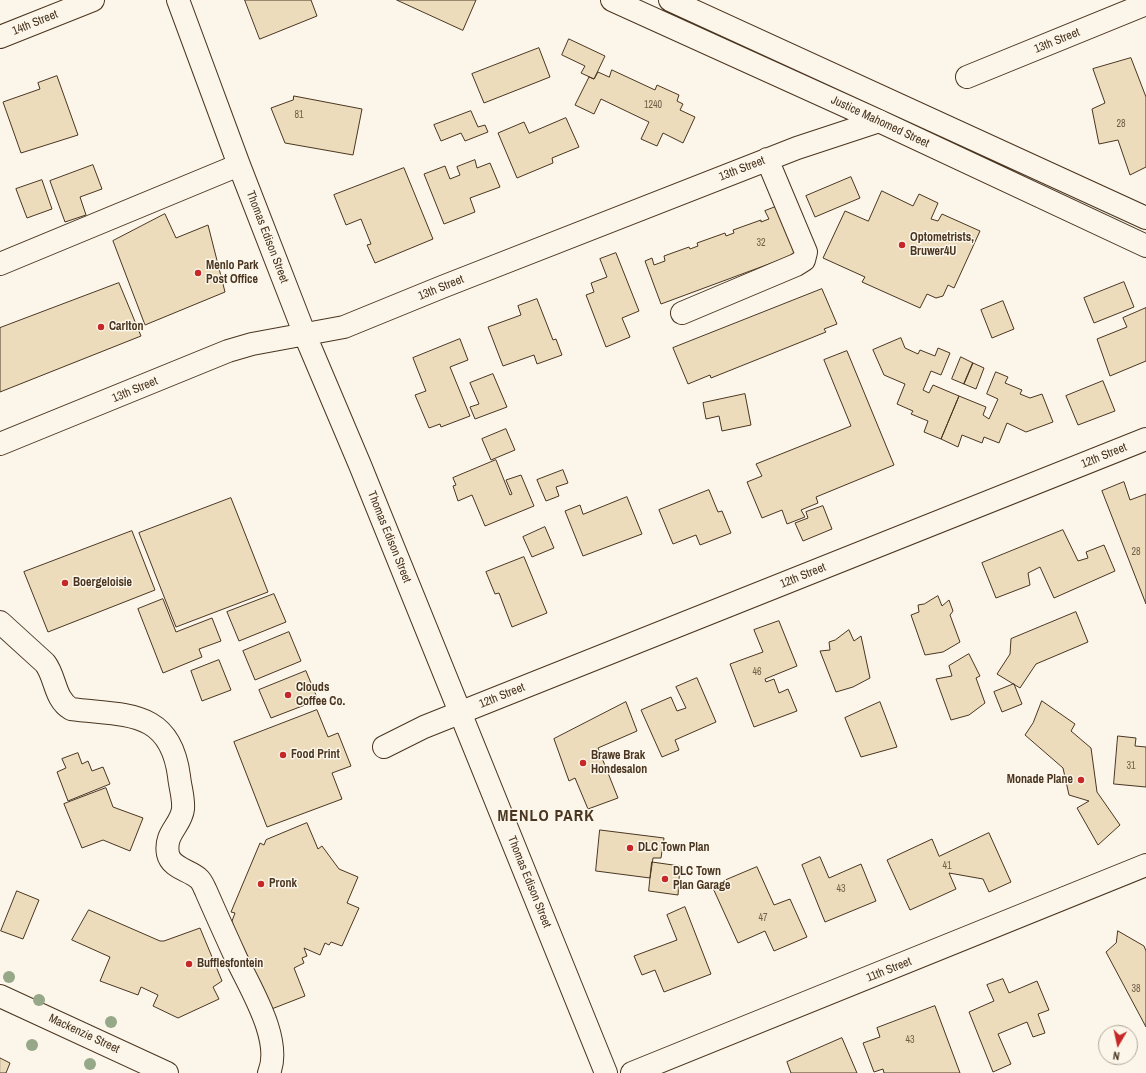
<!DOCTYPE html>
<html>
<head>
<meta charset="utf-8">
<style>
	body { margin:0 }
	#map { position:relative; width:1146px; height:1073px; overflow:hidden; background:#fbf6e9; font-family:"Archivo Narrow",sans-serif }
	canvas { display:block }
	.north { position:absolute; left:1098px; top:1025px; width:40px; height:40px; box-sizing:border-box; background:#fbf6e9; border:1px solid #b4a999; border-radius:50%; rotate:189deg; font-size:11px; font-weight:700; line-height:16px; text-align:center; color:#4a3520 }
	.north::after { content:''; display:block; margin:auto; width:14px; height:18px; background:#c62828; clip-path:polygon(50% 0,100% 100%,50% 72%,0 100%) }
</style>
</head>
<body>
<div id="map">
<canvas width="1146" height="1073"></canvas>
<div class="north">N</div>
</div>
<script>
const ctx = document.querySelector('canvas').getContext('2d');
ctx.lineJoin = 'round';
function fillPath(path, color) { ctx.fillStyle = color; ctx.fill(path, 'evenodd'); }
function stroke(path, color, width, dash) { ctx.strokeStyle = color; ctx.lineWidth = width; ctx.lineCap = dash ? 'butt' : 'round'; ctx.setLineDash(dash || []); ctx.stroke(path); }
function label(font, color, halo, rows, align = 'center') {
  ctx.font = font + ' "Archivo Narrow",sans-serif'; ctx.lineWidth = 3; ctx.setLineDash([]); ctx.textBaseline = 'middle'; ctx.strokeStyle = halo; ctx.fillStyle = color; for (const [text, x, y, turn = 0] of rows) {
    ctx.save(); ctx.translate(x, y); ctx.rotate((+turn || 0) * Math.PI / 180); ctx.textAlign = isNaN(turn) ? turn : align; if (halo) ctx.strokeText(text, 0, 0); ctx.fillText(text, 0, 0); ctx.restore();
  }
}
const building = new Path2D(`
	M245,0H311L317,16L260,39Z
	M397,0H476L463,30Z
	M569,39L605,56L594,79L581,73L585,66L562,55Z
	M539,48L550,77L484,103L472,74Z
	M1131,58L1146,97V167L1130,175L1118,140L1099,144L1092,109L1105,103L1093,69Z
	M612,70L655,90L657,85L679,95L677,101L683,104L680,110L695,117L683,143L663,133L657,146L641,139L649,122L601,99L594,114L575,105L589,77L594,79L598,72L609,77Z
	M57,76L78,135L21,153L3,102L40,89L38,83Z
	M294,96L362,109L353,155L285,143L271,108L293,100Z
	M471,111L478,127L485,125L488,132L465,141L461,133L441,141L434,125Z
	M566,118L579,147L552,158L553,163L517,178L498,133L524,122L529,133Z
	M475,160L477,168L490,163L500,187L470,198L475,212L444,224L424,174L445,166L450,179L460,175L457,167Z
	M93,165L102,189L80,197L86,215L65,222L50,181Z
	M404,168L433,239L375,263L367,245L371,244L361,219L346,225L334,195Z
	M851,177L860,198L815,217L806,196Z
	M42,180L52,209L27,218L16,189Z
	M882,191L913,206L919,194L938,203L931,219L938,221L942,214L980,231L954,288L948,285L943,296L936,298L927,294L920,308L862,282L865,277L823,258L845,211L868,221Z
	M778,206L796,254L661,304L645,261L652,258L654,265L665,261L664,256L689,247L690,249L698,246L697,243L725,233L726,236L734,233L733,230L761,220V222L769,219L765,211Z
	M165,214L176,238L208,225L225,292L145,325L113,241Z
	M616,253L639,311L622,318L630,337L606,347L586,295L594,292L591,283L607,277L600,259Z
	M1124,282L1134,307L1094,323L1084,298Z
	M119,283L141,336L0,392V328Z
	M822,289L837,324L824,329L826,332L711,378L710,375L688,384L673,348Z
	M537,299L553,340L556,339L562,355L537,364L534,355L503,366L488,327L521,315L518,306Z
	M1003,301L1014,329L992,338L981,310Z
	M1146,308V361L1110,376L1097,339L1127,327L1123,318Z
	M901,338L905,348L918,354L920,350L935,356L938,348L950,353L941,375L931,371L923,390L929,393L933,385L959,396L941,439L924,432L928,421L911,414L913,411L897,404L905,384L884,375L873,350Z
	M460,339L468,360L450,367L470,416L441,427L440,424L429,428L415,395L426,391L413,358Z
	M847,351L894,465L816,497L818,503L801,510L805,517L787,524L782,510L762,518L747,482L762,476L756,464L851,426L824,360Z
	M961,357L973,363L964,384L952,379Z
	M973,363L984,368L976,389L964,384Z
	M996,372L1008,377L1005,383L1022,390L1020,394L1030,398L1042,394L1053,422L1026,432L1007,423L999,443L984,437L982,443L962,435L958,447L941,439L959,396L986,407L983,415L989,419L998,399L987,394Z
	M493,374L507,407L475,419L470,407L479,404L470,383Z
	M1103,381L1115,411L1078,425L1066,396Z
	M745,394L751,425L722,431L719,416L706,419L703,403Z
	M506,429L515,450L491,460L482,439Z
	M496,460L510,495L512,494L506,480L521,475L534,506L485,526L472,495L458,501L453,486L456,485L453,478Z
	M563,470L568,483L556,487L559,496L546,501L537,480Z
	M1124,482L1130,500L1146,494V604L1102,491Z
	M709,490L718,512L722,511L731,533L700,545L696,535L673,544L659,510Z
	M627,497L642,534L583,556L565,511L580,505L583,514Z
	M231,498L268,592L176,627L139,533Z
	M823,506L832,529L803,541L795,523L808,518L806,512Z
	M545,527L554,548L532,557L523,537Z
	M1063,530L1078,561L1088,558L1086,552L1104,545L1115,571L1054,598L1040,567L1028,573L1030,585L996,598L982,563Z
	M132,531L155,590L48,632L24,572Z
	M524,557L547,613L512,627L499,593L495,594L486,572Z
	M274,594L286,622L239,641L227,612Z
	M938,596L942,606L949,600L953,611L950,615L960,642L943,652L925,655L911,615L919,612L918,605L924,604Z
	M163,599L176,632L212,618L221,641L199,649L202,657L163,673L138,609Z
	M1076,612L1088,642L1036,664L1020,688L997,674L1010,654L1011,639Z
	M779,621L797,666L765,679L766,682L774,679L779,693L788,689L797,711L754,727L730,664L763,652L754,630Z
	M849,630L854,641L861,636L870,678L853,687L836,692L820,651L830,650L829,642L835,640Z
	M289,632L301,661L255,680L243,651Z
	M969,654L980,676L976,678L985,703L969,715L951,720L936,679L952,676L949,666Z
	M219,660L231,690L202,701L191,671Z
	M306,671L318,700L271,718L259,690Z
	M697,678L716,722L675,740L679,750L662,757L641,710L671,697L677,711L686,708L676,687Z
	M1014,684L1022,704L1002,712L994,692Z
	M1042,701L1075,724L1071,731L1091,748L1097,792L1120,825L1098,845L1077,808L1089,801L1069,795L1063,768L1025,735L1033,723Z
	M626,702L637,731L598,748L618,798L588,809L575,778L569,781L554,739Z
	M880,702L897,747L861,757L845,718Z
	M317,710L328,737L338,733L351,766L332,773L342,799L267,827L234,742Z
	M1118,736L1136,738L1135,746L1146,747V787L1114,784Z
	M78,753L82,764L88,761L92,771L103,767L110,784L68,801L57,772L66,768L62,759Z
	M106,788L113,807L143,818L130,851L103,840L82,848L64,804Z
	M307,823L318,849L322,846L339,869L358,877L347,903L359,908L342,946L331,942L329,945L325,943L320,955L304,948L307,956L302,958L304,963L294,968L305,996L269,1010L245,951L241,953L231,928L234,927L232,921L235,913L231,912L260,843L264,845L266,840Z
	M600,830L664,838L661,858H653L650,878L596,871Z
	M989,833L1011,882L989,892L983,879L949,873L956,889L910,910L887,860L932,839L939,856Z
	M820,857L829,878L861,864L876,901L825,922L802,865Z
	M652,862L680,866L678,895L649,891Z
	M757,867L774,905L790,899L807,937L774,951L765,931L738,943L712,886Z
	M17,891L39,900L23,939L1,931Z
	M685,907L711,974L664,992L655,970L642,975L634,956L677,940L667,915Z
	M89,910L160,941H164L200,928L222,981L213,987L219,999L178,1018L153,1006L158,995L141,987L138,995L100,981L110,957L72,940Z
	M1118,931L1144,946L1146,951V1027L1106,952L1116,943Z
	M1003,979L1009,993L1037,981L1049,1010L1038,1014L1045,1033L1033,1037L1027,1022L998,1034L1011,1064L993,1072L969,1012L994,1001L987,985Z
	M935,1006L960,1073H884L883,1069L874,1072L863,1043L880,1037L877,1028Z
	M842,1038L857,1073H791L787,1062Z
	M0,1058L10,1063L6,1073H0Z`);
fillPath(building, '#ecdcbc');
stroke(building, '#4a3520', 1);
const minor = new Path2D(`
	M178,0L239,165L305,335L360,465L606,1073
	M0,37L93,0
	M967,77L1146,4
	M0,264L239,165
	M682,313L796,265L804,260L806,252L767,159
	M0,444L228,351L252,344L344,327L442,287L797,148L879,121
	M0,622L45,663C56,677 54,699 71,709C124,716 170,708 179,776C180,787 184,798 183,809C181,826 164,833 168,854C171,868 189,870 198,878C202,881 204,887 206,891C216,914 226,936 236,958C250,988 283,1040 269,1073
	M384,747L424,727L1146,439
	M0,996L167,1073
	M632,1073L1146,865`);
const major = new Path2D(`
	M612,0L879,121L1146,246
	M670,0L1146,218`);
stroke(minor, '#4a3520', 24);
stroke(major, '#4a3520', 24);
stroke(minor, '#fbf6e9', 22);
stroke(major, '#fbf6e9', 22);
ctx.fillStyle = '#96a887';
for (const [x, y] of [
	[9,977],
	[39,1000],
	[111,1022],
	[32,1045],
	[90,1064]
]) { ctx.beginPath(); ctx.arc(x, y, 6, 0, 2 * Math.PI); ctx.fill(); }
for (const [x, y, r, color] of [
	[902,245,4,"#c62828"],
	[198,273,4,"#c62828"],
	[101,327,4,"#c62828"],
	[65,583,4,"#c62828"],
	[288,695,4,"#c62828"],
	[283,755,4,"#c62828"],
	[583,763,4,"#c62828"],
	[1081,780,4,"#c62828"],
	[630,848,4,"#c62828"],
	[665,879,4,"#c62828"],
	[261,884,4,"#c62828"],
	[189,964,4,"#c62828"]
]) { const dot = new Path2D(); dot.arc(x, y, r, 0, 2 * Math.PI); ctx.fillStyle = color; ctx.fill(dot); stroke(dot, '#fbf6e9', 1.5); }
label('10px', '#725f47', null, [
	["1240",653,105],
	["81",299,115],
	["28",1121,124],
	["32",761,243],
	["28",1136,552],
	["46",757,672],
	["31",1131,766],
	["41",947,866],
	["43",841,889],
	["47",763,918],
	["38",1136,989],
	["43",910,1040]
]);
label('12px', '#4a3520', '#fbf6e9', [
	["14th Street",35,23,-22],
	["13th Street",1057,41,-22],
	["Justice Mahomed Street",880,122,25],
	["13th Street",742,169,-21],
	["Thomas Edison Street",267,237,69],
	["13th Street",441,288,-22],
	["13th Street",135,390,-23],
	["12th Street",1104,456,-22],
	["Thomas Edison Street",389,537,68],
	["12th Street",803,576,-22],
	["12th Street",502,696,-22],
	["Thomas Edison Street",529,882,68],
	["11th Street",889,970,-22],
	["Mackenzie Street",84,1034,25]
]);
label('bold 12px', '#4a3520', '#fbf6e9', [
	["Optometrists,",910,238],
	["Bruwer4U",910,252],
	["Menlo Park",206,266],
	["Post Office",206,280],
	["Carlton",109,327],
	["Boergeloisie",73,583],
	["Clouds",296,688],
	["Coffee Co.",296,702],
	["Food Print",291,755],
	["Brawe Brak",591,756],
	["Hondesalon",591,770],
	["Monade Plane",1073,780,"right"],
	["DLC Town Plan",638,848],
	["DLC Town",673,872],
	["Plan Garage",673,886],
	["Pronk",269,884],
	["Bufflesfontein",197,964]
], 'left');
ctx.letterSpacing = '1px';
label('bold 16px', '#4a3520', '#fbf6e9', [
	["MENLO PARK",546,817]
]);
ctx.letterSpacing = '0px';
</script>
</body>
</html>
